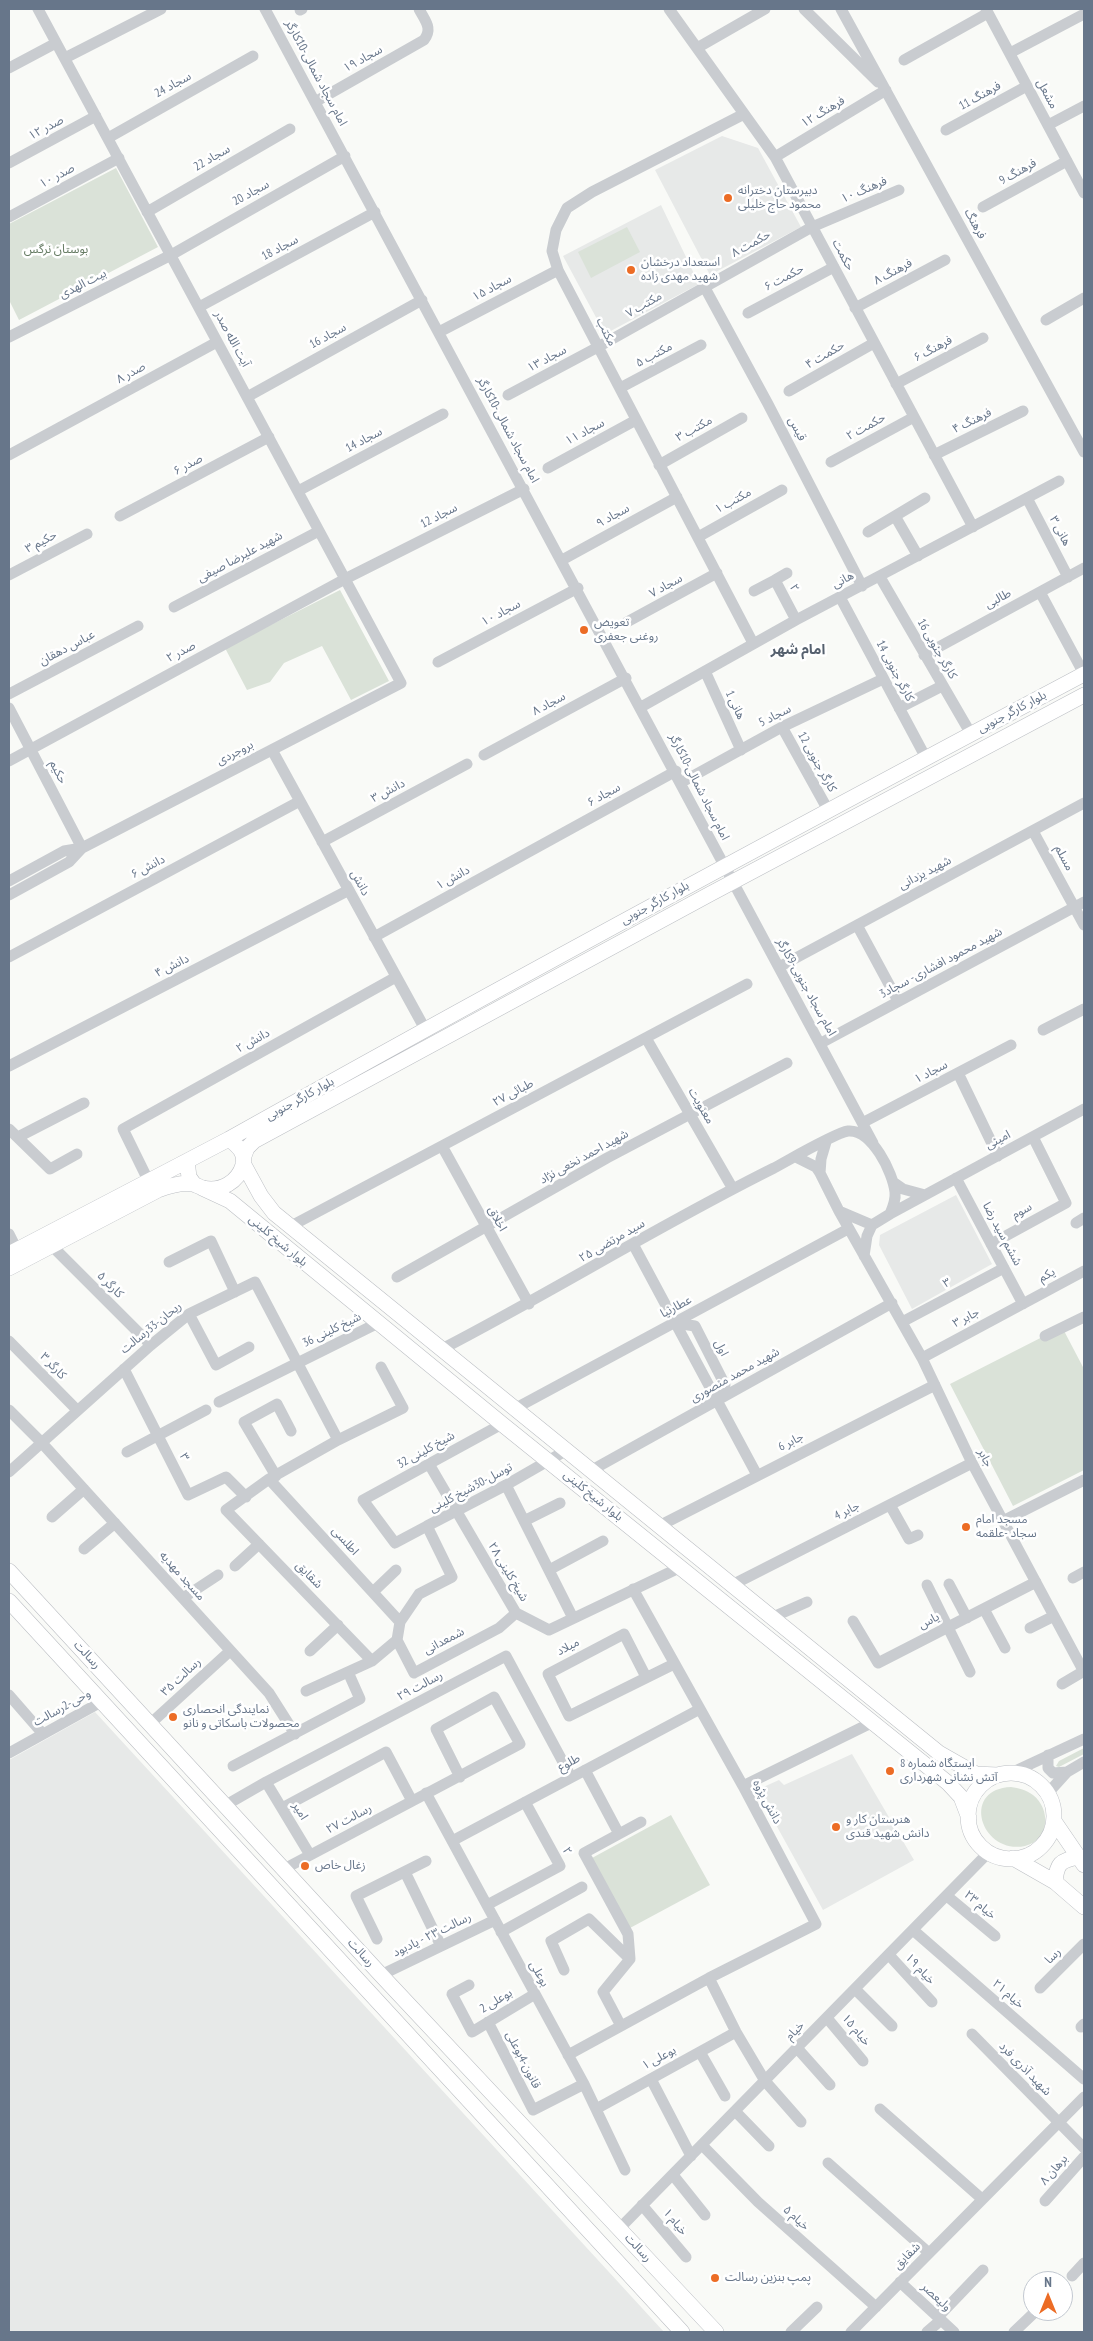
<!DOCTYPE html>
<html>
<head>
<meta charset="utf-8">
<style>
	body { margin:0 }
	#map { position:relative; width:1093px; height:2341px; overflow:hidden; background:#f9faf7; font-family:"PT Sans Narrow",sans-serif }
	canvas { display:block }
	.frame { position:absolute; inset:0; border:10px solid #67768a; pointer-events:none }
	.north { position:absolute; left:1023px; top:2271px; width:50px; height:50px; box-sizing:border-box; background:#fff; border:1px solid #c2c8d0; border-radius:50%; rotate:0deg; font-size:14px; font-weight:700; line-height:20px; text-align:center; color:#67768a }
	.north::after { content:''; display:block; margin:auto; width:18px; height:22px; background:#ec6c25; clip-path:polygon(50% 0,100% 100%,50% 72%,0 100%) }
</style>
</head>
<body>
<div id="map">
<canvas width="1093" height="2341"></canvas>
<div class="frame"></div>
<div class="north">N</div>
</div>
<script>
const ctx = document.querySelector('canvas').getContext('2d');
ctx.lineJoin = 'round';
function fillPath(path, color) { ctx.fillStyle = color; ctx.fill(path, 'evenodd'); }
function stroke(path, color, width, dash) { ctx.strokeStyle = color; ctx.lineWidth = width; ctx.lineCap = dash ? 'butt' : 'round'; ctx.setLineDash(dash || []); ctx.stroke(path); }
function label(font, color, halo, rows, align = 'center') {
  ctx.font = font + ' "PT Sans Narrow","Noto Sans Arabic",sans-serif'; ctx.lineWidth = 5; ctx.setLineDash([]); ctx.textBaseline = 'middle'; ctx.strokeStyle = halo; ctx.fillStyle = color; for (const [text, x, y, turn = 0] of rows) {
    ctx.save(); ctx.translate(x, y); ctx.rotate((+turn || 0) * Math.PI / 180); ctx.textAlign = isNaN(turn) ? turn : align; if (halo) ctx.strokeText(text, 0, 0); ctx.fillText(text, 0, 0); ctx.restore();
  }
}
fillPath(new Path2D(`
	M722,136L758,148L801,227L710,275L655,170Z
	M661,205L699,284L605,334L563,256Z
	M956,1195L992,1264L912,1309L879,1245L880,1235Z
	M95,1712L664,2332H9V1760Z
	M852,1754L914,1860L823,1910L759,1794V1789L779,1780L784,1785Z`), '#e7e9e8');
fillPath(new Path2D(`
	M116,168L158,247L19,320L9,300V224Z
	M627,227L640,252L591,278L578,252Z
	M340,590L389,681L351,700L322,646L284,663L270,682L247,690L225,648Z
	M1062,1327L1084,1369V1470L1013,1506L950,1384Z
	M1084,1748V1754L1059,1767L1056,1766L1059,1761Z
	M1011,1787C1019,1788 1026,1790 1033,1795C1051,1809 1050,1840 1025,1846C981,1855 960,1789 1011,1787Z
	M671,1815L710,1885L630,1928L592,1858Z`), '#dae2d8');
const major = new Path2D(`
	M229,1139C512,980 798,826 1084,674
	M244,1156L247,1148L254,1141L710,894L1084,695
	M243,1163L261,1196L274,1213L939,1753L976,1774L997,1775
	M202,1188L230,1201L502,1424L948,1783L961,1797L969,1818
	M9,1254L187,1161
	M9,1268L158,1190C169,1186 181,1182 193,1184C196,1185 200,1187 203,1188C221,1192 238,1182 243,1165C246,1153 238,1146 229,1139L187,1161L189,1177L194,1184
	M9,1571L381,1975L716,2332
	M9,1601L682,2332
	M968 1816a43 43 0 1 1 86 0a43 43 0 1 1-86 0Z
	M1054,1821L1084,1865
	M1013,1858L1055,1882L1084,1907
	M1055,1882C1057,1863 1060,1861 1078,1857`);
stroke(major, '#bcbfc4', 16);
stroke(new Path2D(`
	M265,9L873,1143
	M669,9L775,157L973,527
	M804,9L878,82
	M841,9L1084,452
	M986,9L1084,193
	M300,10L302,9
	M697,48L765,9
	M1010,53L1084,14
	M65,58L161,9
	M904,60L988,13
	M9,68L56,43
	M315,102L424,40C433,28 425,21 419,9
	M744,114L592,192L567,208L556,230L552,251L558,270L753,643
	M1048,125L1084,106
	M946,130L1027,86
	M108,138L253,56
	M775,157L886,90
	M9,163L96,116
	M983,207L1067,161
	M147,212L290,129
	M9,217L119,158
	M704,286L768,404L862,586
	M199,307L375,212
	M855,308L945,260
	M748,313L834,267
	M1046,320L1084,298
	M439,332L558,270
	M9,337L171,255L345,156
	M896,384L983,338
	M620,388L701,345
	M789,391L874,343
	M508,395L598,347L812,227L899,190
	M247,397L422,300
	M9,455L217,342
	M934,455L1023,411
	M831,462L914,417
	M659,465L742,418
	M548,468L636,420
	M298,491L443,414
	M1027,498L1068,577
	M120,516L269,437
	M895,516L925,498
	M868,532L895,516L918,556
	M698,537L782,490
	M562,560L677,497
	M787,573L775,580L796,620
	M9,575L87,534
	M880,577L971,734
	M754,591L775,580
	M1040,592L1084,674
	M840,597L926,758
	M174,607L319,531
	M627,622L717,573
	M924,655L1084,568
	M438,662L578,588
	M705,671L741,750
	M9,694L138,626
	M641,707L796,620L1059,481
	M9,708L82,848
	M899,708L942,686
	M782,727L828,810
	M272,750L425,1029
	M484,755L626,678
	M9,761L345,579L524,489
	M682,782L782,727L883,679
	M1033,831L1084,925
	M322,842L467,764
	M9,881L64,851L82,848L401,683L38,9
	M9,895L69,862L82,848
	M857,925L898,1001
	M374,937L676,771
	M9,957L300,801
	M779,967L1084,803
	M1043,1030L1084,1009
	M646,1038L733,1189
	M821,1043L1084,902
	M9,1066L349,890
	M958,1073L998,1156
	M864,1122L1011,1045
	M9,1129L50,1169L77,1154
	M18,1137L84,1103
	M442,1146L529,1304
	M796,1157L816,1167L820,1173
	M956,1178L1023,1304
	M148,1180L123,1129L396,977
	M893,1182L903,1189L925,1195
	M839,1211L922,1358L972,1463L1084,1672
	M890,1214L1084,1109
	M1076,1223L1084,1218
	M291,1226L747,984
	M9,1234L17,1250
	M633,1244L757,1475
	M991,1244L1066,1203L1033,1137
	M51,1245L151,1345
	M864,1256L867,1236L872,1225
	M169,1262L211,1241L235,1292
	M397,1277L607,1158L787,1063
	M189,1314L216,1365L249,1347
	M902,1322L1004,1268
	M675,1323L695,1326L725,1385L717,1401
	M1045,1336L1084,1317
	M9,1341L77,1410
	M442,1349C554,1291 661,1224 774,1168C789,1160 835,1133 848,1131C872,1129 893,1173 895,1192C896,1200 893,1207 890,1214L872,1225L839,1211L820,1173L821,1159L826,1142
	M922,1358L1084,1271
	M124,1369L188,1495L226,1477L246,1497
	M219,1402L378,1323
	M516,1408L848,1229
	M9,1410L41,1442L269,1693L295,1734
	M338,1440L269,1479L226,1510L372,1661
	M127,1452L206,1410
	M429,1464L516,1613L549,1630L681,1567
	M592,1470L892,1303
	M9,1472L151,1345L189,1314L255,1282L338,1440L403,1408L381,1367
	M276,1476L244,1422L277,1404L291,1431
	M269,1479L400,1622
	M506,1485L573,1618
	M890,1505L909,1539L918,1535
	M52,1517L84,1489
	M524,1521L560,1503
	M1003,1521L1084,1480
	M661,1525L935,1385
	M427,1526L395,1543L363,1500L502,1424
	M84,1549L115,1523
	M235,1566L259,1544
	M549,1570L603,1541
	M1073,1578L1084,1572
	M734,1584L972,1463
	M949,1584L967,1618
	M927,1585L970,1672
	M373,1592L396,1570
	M183,1598L218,1575
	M984,1609L1005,1648
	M773,1617L807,1602
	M853,1621L878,1663L1036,1582
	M1030,1628L1054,1616
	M397,1640L414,1673L499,1628L516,1613
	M310,1651L338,1625
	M646,1677L624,1634L548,1674L569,1716L674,1664
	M1062,1684L1084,1671
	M306,1691L372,1661L397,1640L400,1622L419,1594L452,1577L427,1526L506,1485L567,1450
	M9,1695L43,1734
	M150,1724L230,1651
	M9,1753L101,1702
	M1048,1755V1768L1053,1773L1067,1772
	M233,1766L360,1699L348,1672
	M585,1770L619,1834
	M1011,1773L1084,1739
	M266,1782L310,1855
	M743,1786L873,1722
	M426,1793L584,2084L625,2170
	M1048,1793L1067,1772L1084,1762
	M226,1805L266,1782L506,1656L571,1777
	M282,1808L386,1752L412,1801
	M452,1841L700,1709
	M284,1869C363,1827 442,1786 520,1744L494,1697L436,1729L460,1777
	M405,1872L441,1946
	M947,1896L995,1936
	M487,1905L560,1866L525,1802
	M913,1930L1084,2079
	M501,1932L582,1887
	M377,1939L356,1896L426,1861
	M889,1955L932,2002
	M630,1959L628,1934L584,1853L641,1822
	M564,1970L551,1941L589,1919L630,1959L603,1992L621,2026
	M381,1975L495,1920
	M709,1978L736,2032L765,2081L801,2122
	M469,1985L452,1994L472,2032L535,1994
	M1040,1988L1084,1944
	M855,1989L892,2026
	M827,2018L863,2061
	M488,2022L533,2110L584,2084
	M1081,2027L1084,2024
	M972,2034L1084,2148
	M797,2048L830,2085
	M700,2052L725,2096
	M568,2055L709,1978L816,1924L743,1786L633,1589
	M651,2079L691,2156
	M596,2109L736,2032
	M880,2109L982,2199
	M735,2111L769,2146
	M702,2145L758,2202L876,2307
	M828,2163L929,2253
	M673,2175L705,2215
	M1045,2201L1084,2157
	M642,2205L686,2257
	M619,2229L989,1852
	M1072,2276L1084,2263
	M900,2282L954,2332
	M938,2317L983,2270
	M791,2332L817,2307
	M851,2332L1084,2097
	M927,2332L941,2320
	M1014,2332L1036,2311`), '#c9ccd0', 11);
stroke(major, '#fff', 15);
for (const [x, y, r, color] of [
	[728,198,5,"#ec6c25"],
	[631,270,5,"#ec6c25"],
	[584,630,5,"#ec6c25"],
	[966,1527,5,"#ec6c25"],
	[173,1717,5,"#ec6c25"],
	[890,1771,5,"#ec6c25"],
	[836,1827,5,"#ec6c25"],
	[305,1866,5,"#ec6c25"],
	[715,2278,5,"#ec6c25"]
]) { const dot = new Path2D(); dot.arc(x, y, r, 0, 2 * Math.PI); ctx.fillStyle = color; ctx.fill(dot); stroke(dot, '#fff', 2); }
label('12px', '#67768a', '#fff', [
	["سجاد ۱۹",363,59,-29],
	["امام سجاد شمالی-10کارگر",316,73,62],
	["سجاد 24",173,85,-29],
	["مشعل",1047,94,62],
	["فرهنگ 11",980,96,-29],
	["فرهنگ ۱۲",823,112,-31],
	["صدر ۱۲",46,128,-28],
	["سجاد 22",212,158,-30],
	["فرهنگ 9",1018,172,-29],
	["صدر ۱۰",57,176,-28],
	["فرهنگ ۱۰",864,190,-23],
	["سجاد 20",251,193,-29],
	["فرهنگ",975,224,61],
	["حکمت ۸",751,244,-29],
	["سجاد 18",280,248,-28],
	["حکمت",843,255,62],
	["فرهنگ ۸",893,272,-28],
	["حکمت ۶",784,278,-28],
	["بیت الهدی",83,284,-27],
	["سجاد ۱۵",492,288,-28],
	["مکتب ۷",644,305,-30],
	["مکتب",606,332,63],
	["سجاد 16",328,336,-29],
	["آیت الله صدر",232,339,62],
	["فرهنگ ۶",933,349,-28],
	["مکتب ۵",654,355,-28],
	["حکمت ۴",825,355,-30],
	["سجاد ۱۳",547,359,-28],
	["صدر ۸",131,373,-29],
	["فرهنگ ۴",972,421,-26],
	["حکمت ۲",866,427,-29],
	["مکتب ۳",694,429,-29],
	["قیس",797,429,62],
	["امام سجاد شمالی-10کارگر",508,430,62],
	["سجاد ۱۱",585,432,-28],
	["سجاد 14",364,440,-28],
	["صدر ۶",188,465,-28],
	["مکتب ۱",733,501,-29],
	["سجاد 12",439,516,-27],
	["سجاد ۹",613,516,-29],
	["هانی ۳",1060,531,62],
	["حکیم ۳",41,542,-28],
	["شهید علیرضا صیفی",240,557,-28],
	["هانی",843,580,-27],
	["سجاد ۷",666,586,-29],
	["۲",794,588,63],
	["طالبی",998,599,-28],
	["سجاد ۱۰",501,613,-28],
	["عباس دهقان",67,648,-28],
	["کارگر جنوبی 16",937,649,60],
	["صدر ۲",181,652,-28],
	["کارگر جنوبی 14",895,671,62],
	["سجاد ۸",549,704,-28],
	["هانی 1",735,705,65],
	["بلوار کارگر جنوبی",1012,712,-28],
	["سجاد 5",775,716,-27],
	["بروجردی",235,753,-27],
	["کارگر جنوبی 12",817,762,61],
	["حکیم",58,772,63],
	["امام سجاد شمالی-10کارگر",699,787,63],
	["دانش ۳",388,791,-28],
	["سجاد ۶",604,795,-29],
	["مسلم",1064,858,62],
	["دانش ۶",148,867,-28],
	["شهید یزدانی",925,873,-28],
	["دانش ۱",453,878,-29],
	["دانش",360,883,62],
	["بلوار کارگر جنوبی",655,903,-29],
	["شهید محمود افشاری- سجاد3",941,963,-28],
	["دانش ۴",172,966,-27],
	["امام سجاد جنوبی-9کارگر",806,987,61],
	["دانش ۲",253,1041,-29],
	["سجاد ۱",931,1072,-27],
	["طبائی ۲۷",513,1093,-28],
	["بلوار کارگر جنوبی",300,1099,-29],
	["معنویت",701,1106,60],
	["امینی",998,1140,-28],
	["شهید احمد نخعی نژاد",584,1157,-29],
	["سوم",1022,1211,-29],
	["اخلاق",497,1219,61],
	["ششم سید رضا",1002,1234,62],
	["بلوار شیخ کلینی",278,1241,40],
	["۲۵ سید مرتضی",612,1241,-30],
	["یکم",1047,1275,-28],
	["۳",947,1283,-28],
	["کارگر ۵",110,1285,45],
	["عطارنیا",676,1307,-28],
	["جابر ۳",966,1318,-28],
	["ریحان-33رسالت",151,1328,-39],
	["شیخ کلینی 36",332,1330,-26],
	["اول",721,1348,63],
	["کارگر ۳",53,1366,46],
	["شهید محمد منصوری",735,1375,-29],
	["جابر 6",791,1442,-27],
	["شیخ کلینی 32",426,1450,-29],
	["۳",184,1457,63],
	["جابر",985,1458,63],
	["توسل-30شیخ کلینی",471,1488,-28],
	["بلوار شیخ کلینی",593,1496,39],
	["جابر 4",847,1511,-27],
	["اطلسی",345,1541,48],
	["شیخ کلینی ۲۸",508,1572,59],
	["شقایق",309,1575,46],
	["مسجد مهدیه",182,1576,48],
	["یاس",929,1621,-27],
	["شمعدانی",444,1641,-28],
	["میلاد",568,1647,-27],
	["رسالت",87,1655,47],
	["رسالت ۳۵",181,1677,-43],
	["رسالت ۲۹",420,1686,-28],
	["وحی-2رسالت",62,1708,-29],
	["طلوع",569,1763,-28],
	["دانش پژوه",767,1802,62],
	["امیر",300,1811,59],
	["رسالت ۲۷",349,1819,-28],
	["۲",567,1851,61],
	["خیام ۲۳",980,1905,40],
	["رسالت ۲۳ - یادبود",432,1935,-26],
	["رسالت",361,1953,48],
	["رسا",1053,1956,-45],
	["خیام ۱۹",920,1969,47],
	["بوعلی",539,1974,61],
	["خیام ۲۱",1008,1994,41],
	["بوعلی 2",496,2001,-31],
	["خیام ۱۵",856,2030,50],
	["خیام",795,2031,-45],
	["۱ بوعلی",659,2058,-28],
	["قانون-4بوعلی",523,2060,63],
	["شهید آذری فرد",1025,2069,46],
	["برهان ۸",1054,2170,-49],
	["خیام ۵",796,2218,42],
	["خیام ۱",675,2222,50],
	["رسالت",638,2248,47],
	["شقایق",907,2256,-45],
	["ولیعصر",936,2297,43]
]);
label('12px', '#67768a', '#fff', [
	["دبيرستان دخترانه",738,191],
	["محمود حاج خلیلی",738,205],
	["استعداد درخشان",641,263],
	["شهید مهدی زاده",641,277],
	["تعویض",594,623],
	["روغنی جعفری",594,637],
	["مسجد امام",976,1520],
	["سجاد -علقمه",976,1534],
	["نمایندگی انحصاری",183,1710],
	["محصولات باسکاتی و نانو",183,1724],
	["ایستگاه شماره 8",900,1764],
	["آتش نشانی شهرداری",900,1778],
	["هنرستان کار و",846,1820],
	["دانش شهید قندی",846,1834],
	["زغال خاص",315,1866],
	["پمپ بنزین رسالت",725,2278]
], 'left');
label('12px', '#647a62', '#fff', [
	["بوستان نرگس",56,250]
]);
label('bold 14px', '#55606e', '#fff', [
	["امام شهر",798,650]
]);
</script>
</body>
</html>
